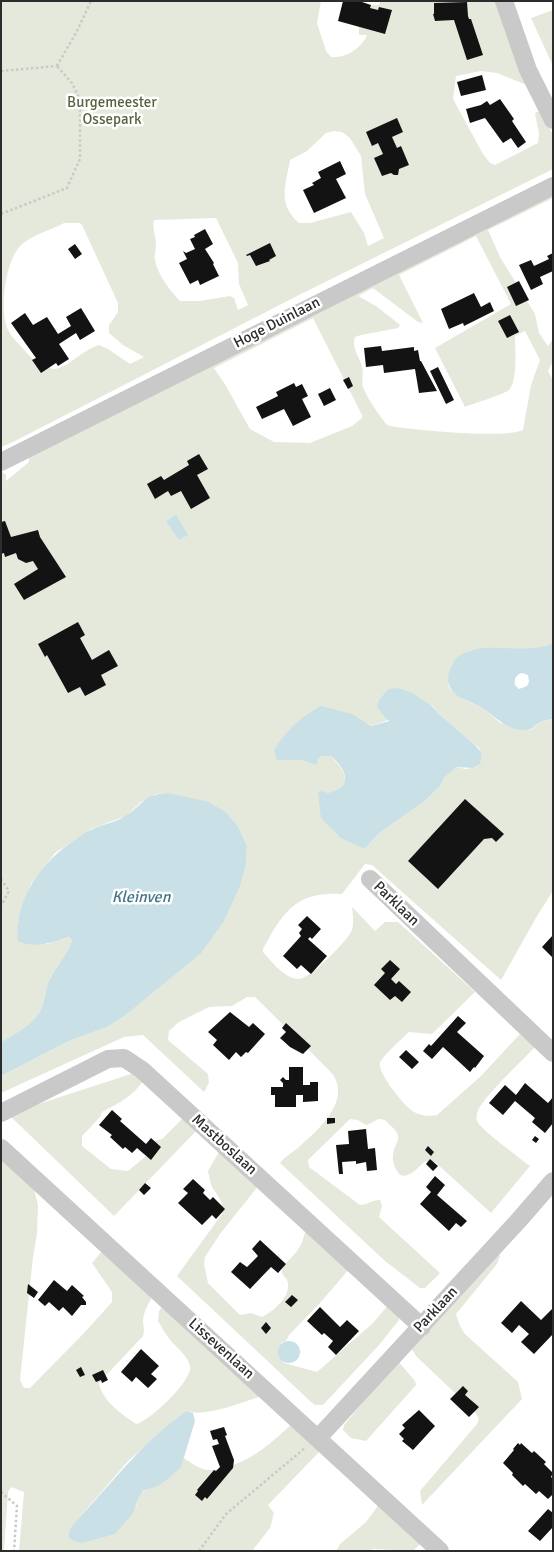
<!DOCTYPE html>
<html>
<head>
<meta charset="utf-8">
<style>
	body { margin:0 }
	#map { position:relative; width:554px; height:1552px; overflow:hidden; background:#fff; font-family:Signika,sans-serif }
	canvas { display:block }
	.frame { position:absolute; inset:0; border:2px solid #2c2c2c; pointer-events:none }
</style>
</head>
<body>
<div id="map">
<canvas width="554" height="1552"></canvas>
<div class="frame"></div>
</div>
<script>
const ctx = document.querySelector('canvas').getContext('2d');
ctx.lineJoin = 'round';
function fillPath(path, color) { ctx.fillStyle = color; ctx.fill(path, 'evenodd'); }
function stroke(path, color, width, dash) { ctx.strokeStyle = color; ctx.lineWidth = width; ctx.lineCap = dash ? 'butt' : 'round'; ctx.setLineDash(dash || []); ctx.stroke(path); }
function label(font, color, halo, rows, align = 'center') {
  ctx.font = font + ' Signika,sans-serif'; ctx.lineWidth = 5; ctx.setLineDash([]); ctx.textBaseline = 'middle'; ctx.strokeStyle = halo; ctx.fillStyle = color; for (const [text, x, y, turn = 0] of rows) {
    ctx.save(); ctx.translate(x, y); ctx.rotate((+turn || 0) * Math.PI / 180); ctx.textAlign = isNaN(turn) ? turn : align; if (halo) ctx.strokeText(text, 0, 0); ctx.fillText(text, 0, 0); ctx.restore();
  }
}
fillPath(new Path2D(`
	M1,1H321L317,23L326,51L331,57C346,58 361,49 367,35H359L358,6L379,5L380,1H497L529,86L497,73L481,71L456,76L453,99L483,154L490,163L495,165L538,143L539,133L535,114L536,112H541L553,135V169L299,295L13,442L1,447ZM334,131L342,132L350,138L361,156L365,194L384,238L368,246L364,233L351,212L310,223H299C277,204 286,184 290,160L307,151L326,133ZM216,218L238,263L239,284L248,305L238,310L234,298L230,296L200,301H180C170,290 158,276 155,260C154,255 156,250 156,244C156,236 152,229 154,220ZM64,223H80L82,225L118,303V312L109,325V333L123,345L144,357L130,364L108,349L99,345C84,349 67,368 55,369C44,369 33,360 26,352C20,345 11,337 7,328C0,307 5,268 17,250C26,236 50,231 64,223Z
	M553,10V66L531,18Z
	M553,193V198L488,230L500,257L535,314L539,333L548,346L553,339V361L548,371L553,380V643C527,656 496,645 469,651L448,685L451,690L465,700L484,709L500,723L530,730L541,722L553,719V891L537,916L501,980L372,865L365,864L342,894C296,891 283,912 263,949V952C272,962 285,979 299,979C310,979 348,940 352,930C354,923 353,915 352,907L375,931L385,922H398L475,992L432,1034L409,1032C403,1038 383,1055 380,1063C377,1072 403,1104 411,1110C417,1115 430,1117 437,1115L481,1076L520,1034L535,1047C519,1064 489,1091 478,1110C477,1113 476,1117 477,1121C480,1129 521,1159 530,1166L491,1213L435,1162L425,1161C419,1167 404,1184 397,1171C395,1168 392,1160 393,1156C394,1141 406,1139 390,1125C387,1122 385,1119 380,1119C376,1119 371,1124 366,1125L358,1120L350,1119L308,1160L309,1167L360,1205C367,1205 372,1200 380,1200L382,1206L379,1217L440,1273L425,1288H420L385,1261L280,1163C285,1156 294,1152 300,1146C317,1131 348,1104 335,1078C334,1075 330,1072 328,1069L255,997H247L232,1006L209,1007L179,1022L169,1031L168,1040L208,1074L209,1083L204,1092L143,1035L124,1037L1,1093V1076L69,1041L107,1027L123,1017L246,864L247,846L238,826L226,812L167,793L156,794L141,802L126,816L91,829L55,853L31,884L18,922L46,944L70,937L72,940C70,949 56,968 51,977C45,986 46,997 42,1007C37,1022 14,1035 1,1042V471L6,475V481L29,462V457ZM476,236L511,304L435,348L465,407C472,404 505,394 509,390C518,380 515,350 515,336L525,331L540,360L531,385L523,430C502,439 415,430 390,426L386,424C378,413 368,400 363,387C361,380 364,373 362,367C360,357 351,348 355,337L361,335L398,328L400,325L376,306L358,296L373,288L418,322L423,323L399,275ZM313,318L362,415V418L352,426L310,443L274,442L250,429L226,386L214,368ZM432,705L439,714L479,748L482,753L476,767L466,769L456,767L444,778L440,786L426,800L378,834L365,849L323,791L328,793C333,791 341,789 343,785C350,775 337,763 331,756H322L317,760L318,764L316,765L301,760L367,724L371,726Z
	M137,1072L144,1080C133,1096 119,1103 102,1112L100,1117L82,1136V1146L111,1169L128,1171L146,1156L151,1142L162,1139L185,1116L198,1129L114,1216L8,1114Z
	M220,1150L259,1185L220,1234L205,1257L204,1264L208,1283L240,1315L251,1313L262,1317C274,1311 293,1295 287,1280C285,1276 281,1275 282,1270C285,1262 295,1255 299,1248C303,1242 304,1235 306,1229L350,1268L320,1303L289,1335L286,1341L281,1343L284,1363L317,1372L373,1323L388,1305L398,1312L399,1320L379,1345L323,1405H315L310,1401L177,1276L222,1214C224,1202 218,1196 212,1187C210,1182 209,1176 208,1171Z
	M1,1156L33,1186L38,1205L37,1233L33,1257L20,1380L24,1388H30L85,1332L112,1302V1292L92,1263L103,1250L153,1296C148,1304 144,1311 143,1320C143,1326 145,1330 143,1336L99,1383C102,1401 122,1414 136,1424C149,1422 194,1379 190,1366C188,1356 177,1348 171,1341C166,1335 162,1328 158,1321L159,1311L163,1305L261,1396C248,1401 201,1418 189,1411L129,1460L78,1519L136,1507C141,1489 141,1493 156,1486C168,1481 180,1469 184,1458C191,1463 199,1469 208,1470C213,1471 219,1469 223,1468C254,1460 271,1443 294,1422L322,1449L268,1505L274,1513L270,1528L252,1551H19L24,1492L11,1487L8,1492L4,1551H1Z
	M498,1252L500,1256L497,1264L456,1314L460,1326L465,1334L518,1382L522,1399L422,1505L420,1491L477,1424L479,1419L475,1412L417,1357L411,1348Z
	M398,1361L415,1381L416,1385L366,1441L351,1438L343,1430L344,1425Z
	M380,1503L422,1542L413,1551L373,1549L369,1551H336L340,1544L366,1522Z`), '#e5e9db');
fillPath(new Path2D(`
	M176,515L188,535L179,540L166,521Z
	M553,643V719C549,720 545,720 541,722C535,724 532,731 525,730C507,730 498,719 485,710C470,699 443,698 449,672C451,667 454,660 459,656C486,638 523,657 553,643ZM522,673L528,675L529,682L527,686L519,689L515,685C514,678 516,675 522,673Z
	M398,688L412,693L432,706L439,714L474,744L482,753L480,764L473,768L456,767L444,778L440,786L426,800L378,834L365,849L341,838L321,818L318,792L323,791L328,793C333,791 341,789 343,785C350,775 338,762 331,756H322L317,760L318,764L316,765L301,760H277L274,750C288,729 299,718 321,706L352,714L371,726L389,721C375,706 372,706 389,689Z
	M167,793L206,801L226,812L238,826L247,846L246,864L240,886L224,921L201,953L123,1017L107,1027L69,1041L1,1076V1042C14,1035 37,1022 42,1007C46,997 45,986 51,977C56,968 70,949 72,940L69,937C53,942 35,949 18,941C14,899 42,861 76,839C81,835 87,831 93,829C103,824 115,823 125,816C144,805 141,795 167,793Z
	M278 1352a11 11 0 1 1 22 0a11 11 0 1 1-22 0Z
	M187,1411L193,1413L195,1421L181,1467L168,1479L158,1486L143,1491L139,1497L133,1513L115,1534L82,1543L74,1541L69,1538C67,1531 74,1524 78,1519C113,1482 144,1440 187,1411Z`), '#c9e0e7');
fillPath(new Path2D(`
	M343,1H359L371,5L370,8L378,10L379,7L392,10L385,34L338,21Z
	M467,2L468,16L469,19H471L483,55L467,60L454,20L435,21L433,14H434V3Z
	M482,75L486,90L461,96L457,82Z
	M500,99L514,119L512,121L526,142L518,148L511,138L503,143L485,118L470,123L466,109L481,105L487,101L490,105Z
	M397,118L403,132L392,137L397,148L401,146L409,165L399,169L398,175H394L391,173L382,176L374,158L383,154L378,143L372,146L366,132Z
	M340,161L346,174L336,179L346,198L314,213L303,190L314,185L312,183L321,178L318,172Z
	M205,229L213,244L205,249L214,263L213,264L219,276L200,285L198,280L190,284L179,263L187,259L183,251L186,253L195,249L190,239L195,237L194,235Z
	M270,243L276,256L269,260L270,261L256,266L250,255L247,256L246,255Z
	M75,244L82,254L75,259L68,249Z
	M553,253V271L540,277L543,284L531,290L519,265L531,260L534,266L549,259L547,256Z
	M519,281L529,300L516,306L507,287Z
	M474,293L481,307L490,302L494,311L464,326L463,323L449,329L441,309Z
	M81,308L95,331L80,340L76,333L59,344L69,359L58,366L56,363L41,373L32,360L36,358L11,323L25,313L33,325L47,317L58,334L71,326L66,317Z
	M510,315L519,332L507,338L498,321Z
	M381,346L382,351L414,347V351L418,350L420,361H421L437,391L419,393L415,369L384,373L383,365L366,367L364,348Z
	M438,367L454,400L446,404L430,371Z
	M349,377L353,386L348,389L343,380Z
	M294,383L296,387L302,384L308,396L302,399L311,417L293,426L284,409L262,419L256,407L278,396L276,392Z
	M330,388L336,400L324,406L318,394Z
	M199,454L208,469L197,475L210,498L191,509L181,491L171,496L168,491L155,499L147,484L161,476L164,480L189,465L187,461Z
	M5,521L11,537L38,530L40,537L66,577L24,600L14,584L38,569L33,561L26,563L18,559L16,553L5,557L4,553L1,554V522Z
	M78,622L85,635L80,638L92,660L109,650L118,666L101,675L106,685L85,696L80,687L68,693L47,655L45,657L38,644Z
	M465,799L504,834L496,842L492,838L484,839L438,889L408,861Z
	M307,916L321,929L312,939L310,937L308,939L327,956L311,974L301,965L297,969L283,956L301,936L299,933L302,929L298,925Z
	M553,935V958L542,947Z
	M390,960L400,969L391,979L396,984L399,981L411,992L402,1002L395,996L390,1000L374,985L385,973L381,969Z
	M230,1012L249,1027L253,1023L265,1034L248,1053L246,1052L241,1057L236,1052L229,1060L213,1045L217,1040L208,1032Z
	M458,1016L466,1023L457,1032L484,1056L475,1068L474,1067L470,1072L443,1047L432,1059L423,1051L429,1044L431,1046Z
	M286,1023L311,1046L303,1054L290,1047L280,1038L286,1032L282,1028Z
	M406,1050L419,1062L412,1069L399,1057Z
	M289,1067H303V1085H310V1082H318V1101L303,1102V1095H296V1107H275V1095H271V1087H283V1083L280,1080L283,1077L286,1080H289Z
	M525,1083L548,1103L553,1097V1123L545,1133L532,1122L535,1118L515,1101L503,1115L489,1103L505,1085L516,1095Z
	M112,1110L122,1119L120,1121L146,1144L151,1138L161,1147L151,1160L137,1148L132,1153L125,1147L123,1149L110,1137L112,1135L99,1125Z
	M327,1118H335V1123L327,1124Z
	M366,1129L368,1149L375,1148L377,1170L367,1171L366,1162L356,1164V1161L342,1162L343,1174H339L336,1145L349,1144L348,1131Z
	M535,1136L539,1139L536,1143L532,1140Z
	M428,1146L434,1152L431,1156L425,1150Z
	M430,1159L438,1166L433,1171L426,1164Z
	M435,1176L445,1185L437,1195L467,1221L461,1227L456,1223L449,1231L420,1204L431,1192L426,1187Z
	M193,1179L205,1190L203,1193L210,1200L213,1197L225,1209L216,1219L212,1215L202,1225L178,1203L188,1193L183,1189Z
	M145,1183L151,1188L144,1195L139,1190Z
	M260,1240L286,1264L278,1273L271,1267L250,1289L231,1272L240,1262L247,1267L258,1256L252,1249Z
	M54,1280L67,1291L72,1285L84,1296L82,1297L86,1302V1305H81L72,1316L63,1307L59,1311L49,1302L45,1306L38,1300Z
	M28,1284L38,1292L34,1298L27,1293Z
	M292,1295L298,1300L291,1307L285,1302Z
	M521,1301L541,1320L553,1308V1334L534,1354L521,1342L529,1334L519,1325L512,1333L501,1323Z
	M320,1307L340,1327L347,1320L359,1331L336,1355L328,1347L333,1341L324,1333L322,1335L307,1321Z
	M266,1322L271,1328L266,1334L261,1328Z
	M141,1349L159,1366L151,1374L157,1379L148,1388L136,1377L132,1382L121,1372Z
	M81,1367L85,1375L80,1377L76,1370Z
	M103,1370L108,1380L102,1383L101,1380L96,1382L92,1375Z
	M463,1386L468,1391L465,1395L479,1407L469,1417L450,1399Z
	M419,1410L435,1426L413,1450L402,1441L404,1439L399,1434L405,1428L402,1425Z
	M224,1427L227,1435L225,1436L234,1460L233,1468L207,1499L205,1497L202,1501L195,1495L198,1491L197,1490L214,1470L216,1471L220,1467L212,1446L219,1444L217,1439L213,1440L210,1431Z
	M518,1443L520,1445L521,1443L532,1453L534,1451L546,1462L544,1464L553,1473L551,1477L553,1479V1494L548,1499L539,1491L536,1494L525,1484L523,1486L512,1475L513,1473L503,1463L514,1450L513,1449Z
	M548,1509L553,1513V1527L540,1541L528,1531Z`), '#131313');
stroke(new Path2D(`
	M57,66L77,31L91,1
	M1,71L57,66
	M1,214L67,188L80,159V100L72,83L57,66
	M1,879L9,891L1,906
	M1,1492L17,1506L14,1551
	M199,1551L226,1514L305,1448`), '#c9c9c9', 2.5, [2.5, 2.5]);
stroke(new Path2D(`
	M504,1L528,70L553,120
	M1,462L553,186
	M370,879L553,1053
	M1,1113L108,1059L124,1058L142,1070L422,1327
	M1,1148L440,1551
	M318,1438L519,1220L553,1181`), '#c9c9c9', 18);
label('15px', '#56633f', '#fff', [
	["Burgemeester",112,103],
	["Ossepark",112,120]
]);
label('15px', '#2c2c2c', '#fff', [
	["Hoge Duinlaan",277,323,-27],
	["Parklaan",396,904,44],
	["Mastboslaan",224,1145,42],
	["Parklaan",436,1310,-47],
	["Lissevenlaan",221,1349,42]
]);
label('italic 16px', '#447785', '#fff', [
	["Kleinven",141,898]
]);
</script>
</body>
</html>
